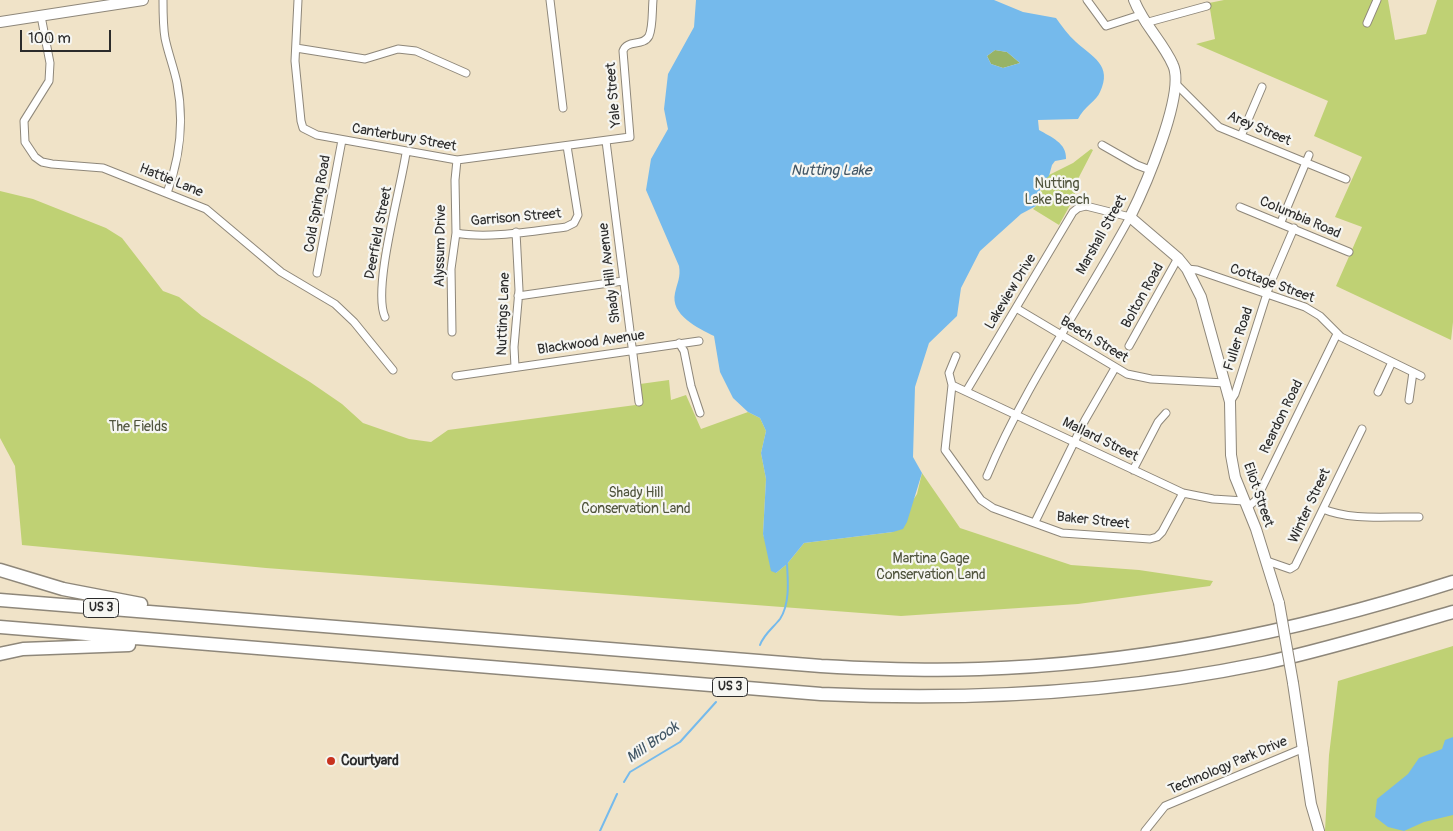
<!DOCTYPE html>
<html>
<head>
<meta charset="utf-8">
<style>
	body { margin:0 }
	#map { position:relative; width:1453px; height:831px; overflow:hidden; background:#f0e3c8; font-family:Pangolin,sans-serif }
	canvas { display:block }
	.scale { position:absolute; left:20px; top:30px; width:91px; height:22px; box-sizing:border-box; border:2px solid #2b2b2b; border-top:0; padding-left:6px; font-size:15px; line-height:18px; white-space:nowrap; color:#2b2b2b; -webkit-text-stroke:4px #f6f6f2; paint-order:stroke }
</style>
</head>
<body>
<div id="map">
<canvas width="1453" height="831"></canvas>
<div class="scale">100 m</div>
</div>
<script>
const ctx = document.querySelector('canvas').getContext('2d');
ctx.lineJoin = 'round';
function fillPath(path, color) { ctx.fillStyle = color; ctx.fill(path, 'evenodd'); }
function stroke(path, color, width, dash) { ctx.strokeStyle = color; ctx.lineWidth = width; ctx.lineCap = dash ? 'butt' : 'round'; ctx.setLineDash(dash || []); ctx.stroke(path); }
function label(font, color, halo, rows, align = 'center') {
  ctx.font = font + ' Pangolin,sans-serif'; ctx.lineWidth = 4.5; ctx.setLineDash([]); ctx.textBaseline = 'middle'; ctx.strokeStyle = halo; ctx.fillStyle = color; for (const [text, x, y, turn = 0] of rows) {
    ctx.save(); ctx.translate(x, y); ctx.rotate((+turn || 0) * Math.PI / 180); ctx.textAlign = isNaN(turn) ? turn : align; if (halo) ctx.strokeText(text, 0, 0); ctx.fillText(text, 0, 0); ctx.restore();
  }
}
fillPath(new Path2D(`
	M1224,0H1388L1395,40L1426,34L1437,0H1453V322L1451,340L1336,286L1362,227L1335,217L1362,157L1314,136L1328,101L1196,44L1215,39L1209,3Z
	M1091,149L1093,150L1079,177L1074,198L1059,225L1033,209L1036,206L1045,177L1073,163Z
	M0,191L33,199L106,228L122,238L163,291L179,297L202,316L310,382L342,404L363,423L409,439L431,442L448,430L643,404L640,384L669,380L671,400L686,395L701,429L748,412L760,418L766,431L761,453L766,479L763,534L776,573L787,564L804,543L893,532L917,494L922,473L960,528L1071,565L1139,570L1213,581L1210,586L1078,604L901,616L266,568L22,545L15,466L0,438Z
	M1453,646V831H1325L1329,755L1338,681Z`), '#bfd174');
fillPath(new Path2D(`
	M995,50L1007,52L1020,63L1003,68L991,64L987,56Z`), '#97b366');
fillPath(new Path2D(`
	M696,0H994L1023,12L1056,18C1062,26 1068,35 1076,42C1092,57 1113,65 1100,92C1097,100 1084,107 1078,119L1038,120L1039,130C1051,137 1067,143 1066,159L1055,161L1052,165L1049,176L1042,182L1036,206L1021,214L980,251L961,288L957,316L929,343L915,387L913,457L922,473L907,522L903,529L893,532L804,543L787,564L776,573L771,571L763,534L766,479L761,453L766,431L760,418L748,412L733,398L720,372L714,336C698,328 670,315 675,293C677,283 681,277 679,266L646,190L651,159L668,129L664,109L668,74L694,27ZM995,50L1007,52L1020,63L1003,68L991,64L987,56Z
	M1453,737V815L1424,822L1404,831L1388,827L1375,817L1377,799L1408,774L1419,758L1442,749L1445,740Z`), '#75baec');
stroke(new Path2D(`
	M760,645C764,634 773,628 780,619C790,604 788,581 787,564
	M624,782L630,772L680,742L716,702
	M600,831L617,794`), '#75baec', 2);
const street = new Path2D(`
	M163,0C163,13 163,26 165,38C168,53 174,68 177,83C184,119 180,158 167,193
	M298,0L295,61L301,121L303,128L317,135L457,160L630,137L623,51C627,39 643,47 649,36C653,27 652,10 653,0
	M550,0L563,108
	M1087,0L1106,26L1140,15
	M41,16L50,63L49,81L24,121L25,142L35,157L42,162L52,164L103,168L206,209L281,272L335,304L354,322L393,370
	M1145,23L1207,6
	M1367,23L1377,0
	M296,48L365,59L398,49L416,51L466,73
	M1175,83L1219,127L1346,179
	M1241,136L1262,87
	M606,141L639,402
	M1102,145L1137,165L1150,170
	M1240,207L1349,252
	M1281,222L1309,155
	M456,233C488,239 533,231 566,227L574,223L578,215L567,146
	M1187,269L1197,270L1305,307L1320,316L1341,337L1421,376
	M317,273L342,140
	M518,296L623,281
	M1016,308L1127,374L1151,379L1225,383
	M385,317C372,289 401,188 406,153
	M452,332L451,269L456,233L455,180L457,160
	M679,343L684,351L691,386L700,413
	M1129,346L1178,258
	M956,356L949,373L952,385L945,450L981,500L993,508L1062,533L1150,539L1157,537L1162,532L1183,493
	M515,367L514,347L519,290L516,232
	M456,376L699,341
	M952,385L1183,493L1213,499L1244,501
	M967,390L1073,212L1078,208L1086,206L1130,217C1083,304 1025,385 987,476
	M1378,392L1392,362
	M1409,400L1413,372
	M1230,402L1235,394L1270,284L1294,228
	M1133,470L1158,422L1166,413
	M1247,508L1256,500L1337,334
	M1323,509C1352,521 1388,516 1419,517
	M1035,522L1085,420L1115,368
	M1267,561L1290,569L1295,566L1362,429
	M1145,831L1165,806L1304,748`);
const secondary = new Path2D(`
	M1134,0C1143,24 1163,42 1173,65C1186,93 1144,189 1130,217L1178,258L1187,269L1201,297L1230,402L1231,455L1235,477L1256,529L1279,603
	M0,22L143,0
	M1293,683L1311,804L1319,831`);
const highway = new Path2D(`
	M0,570L63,589L141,604
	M0,600L821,666C874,669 927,671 979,669C1141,664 1300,631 1453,582
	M0,627L821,694C969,701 1118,693 1264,663C1328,649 1390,630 1453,612
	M0,654L23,649L129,645`);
stroke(street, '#8e877a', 9);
stroke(secondary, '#8e877a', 12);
stroke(highway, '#8e877a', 15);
stroke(street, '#fff', 7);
stroke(secondary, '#fff', 10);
stroke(highway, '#fff', 12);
const secondaryBridge = new Path2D(`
	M1279,603L1293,683`);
stroke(secondaryBridge, '#8e877a', 12, []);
stroke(secondaryBridge, '#fff', 10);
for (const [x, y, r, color] of [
	[331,761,5,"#c8321e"]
]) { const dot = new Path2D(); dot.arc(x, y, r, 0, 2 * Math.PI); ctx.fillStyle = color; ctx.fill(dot); stroke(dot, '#f6f6f2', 2); }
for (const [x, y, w] of [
	[101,608,35],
	[730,687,35]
]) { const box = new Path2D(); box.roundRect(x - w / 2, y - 9.5, w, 19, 4); ctx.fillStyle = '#f6f6f2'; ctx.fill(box); stroke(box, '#2b2b2b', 1); }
label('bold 12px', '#2b2b2b', null, [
	["US 3",101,608],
	["US 3",730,687]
]);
label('14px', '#2b2b2b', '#f6f6f2', [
	["Yale Street",614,95,-95],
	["Arey Street",1259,129,23],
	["Canterbury Street",404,138,10],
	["Hattie Lane",171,181,22],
	["Cold Spring Road",318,204,-80],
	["Garrison Street",516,218,-5],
	["Columbia Road",1300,218,23],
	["Deerfield Street",379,233,-79],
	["Marshall Street",1102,235,-61],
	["Alyssum Drive",441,246,-89],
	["Shady Hill Avenue",610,273,-97],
	["Cottage Street",1272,284,20],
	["Lakeview Drive",1011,292,-59],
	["Bolton Road",1143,296,-61],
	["Nuttings Lane",504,314,-88],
	["Fuller Road",1239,339,-72],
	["Beech Street",1094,340,31],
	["Blackwood Avenue",591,343,-8],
	["Reardon Road",1282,417,-64],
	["Mallard Street",1100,440,26],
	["Eliot Street",1258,495,71],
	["Winter Street",1310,506,-65],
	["Baker Street",1093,521,6],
	["Technology Park Drive",1228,766,-23]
]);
label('14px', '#50543d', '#f6f6f2', [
	["Nutting",1057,184],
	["Lake Beach",1057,200],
	["The Fields",138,427],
	["Shady Hill",636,493],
	["Conservation Land",636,509],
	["Martina Gage",931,559],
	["Conservation Land",931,575]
]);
label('bold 14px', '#2b2b2b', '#f6f6f2', [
	["Courtyard",341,761]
], 'left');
label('italic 15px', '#415665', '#f6f6f2', [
	["Nutting Lake",831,171],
	["Mill Brook",653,743,-35]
]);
</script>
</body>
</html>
